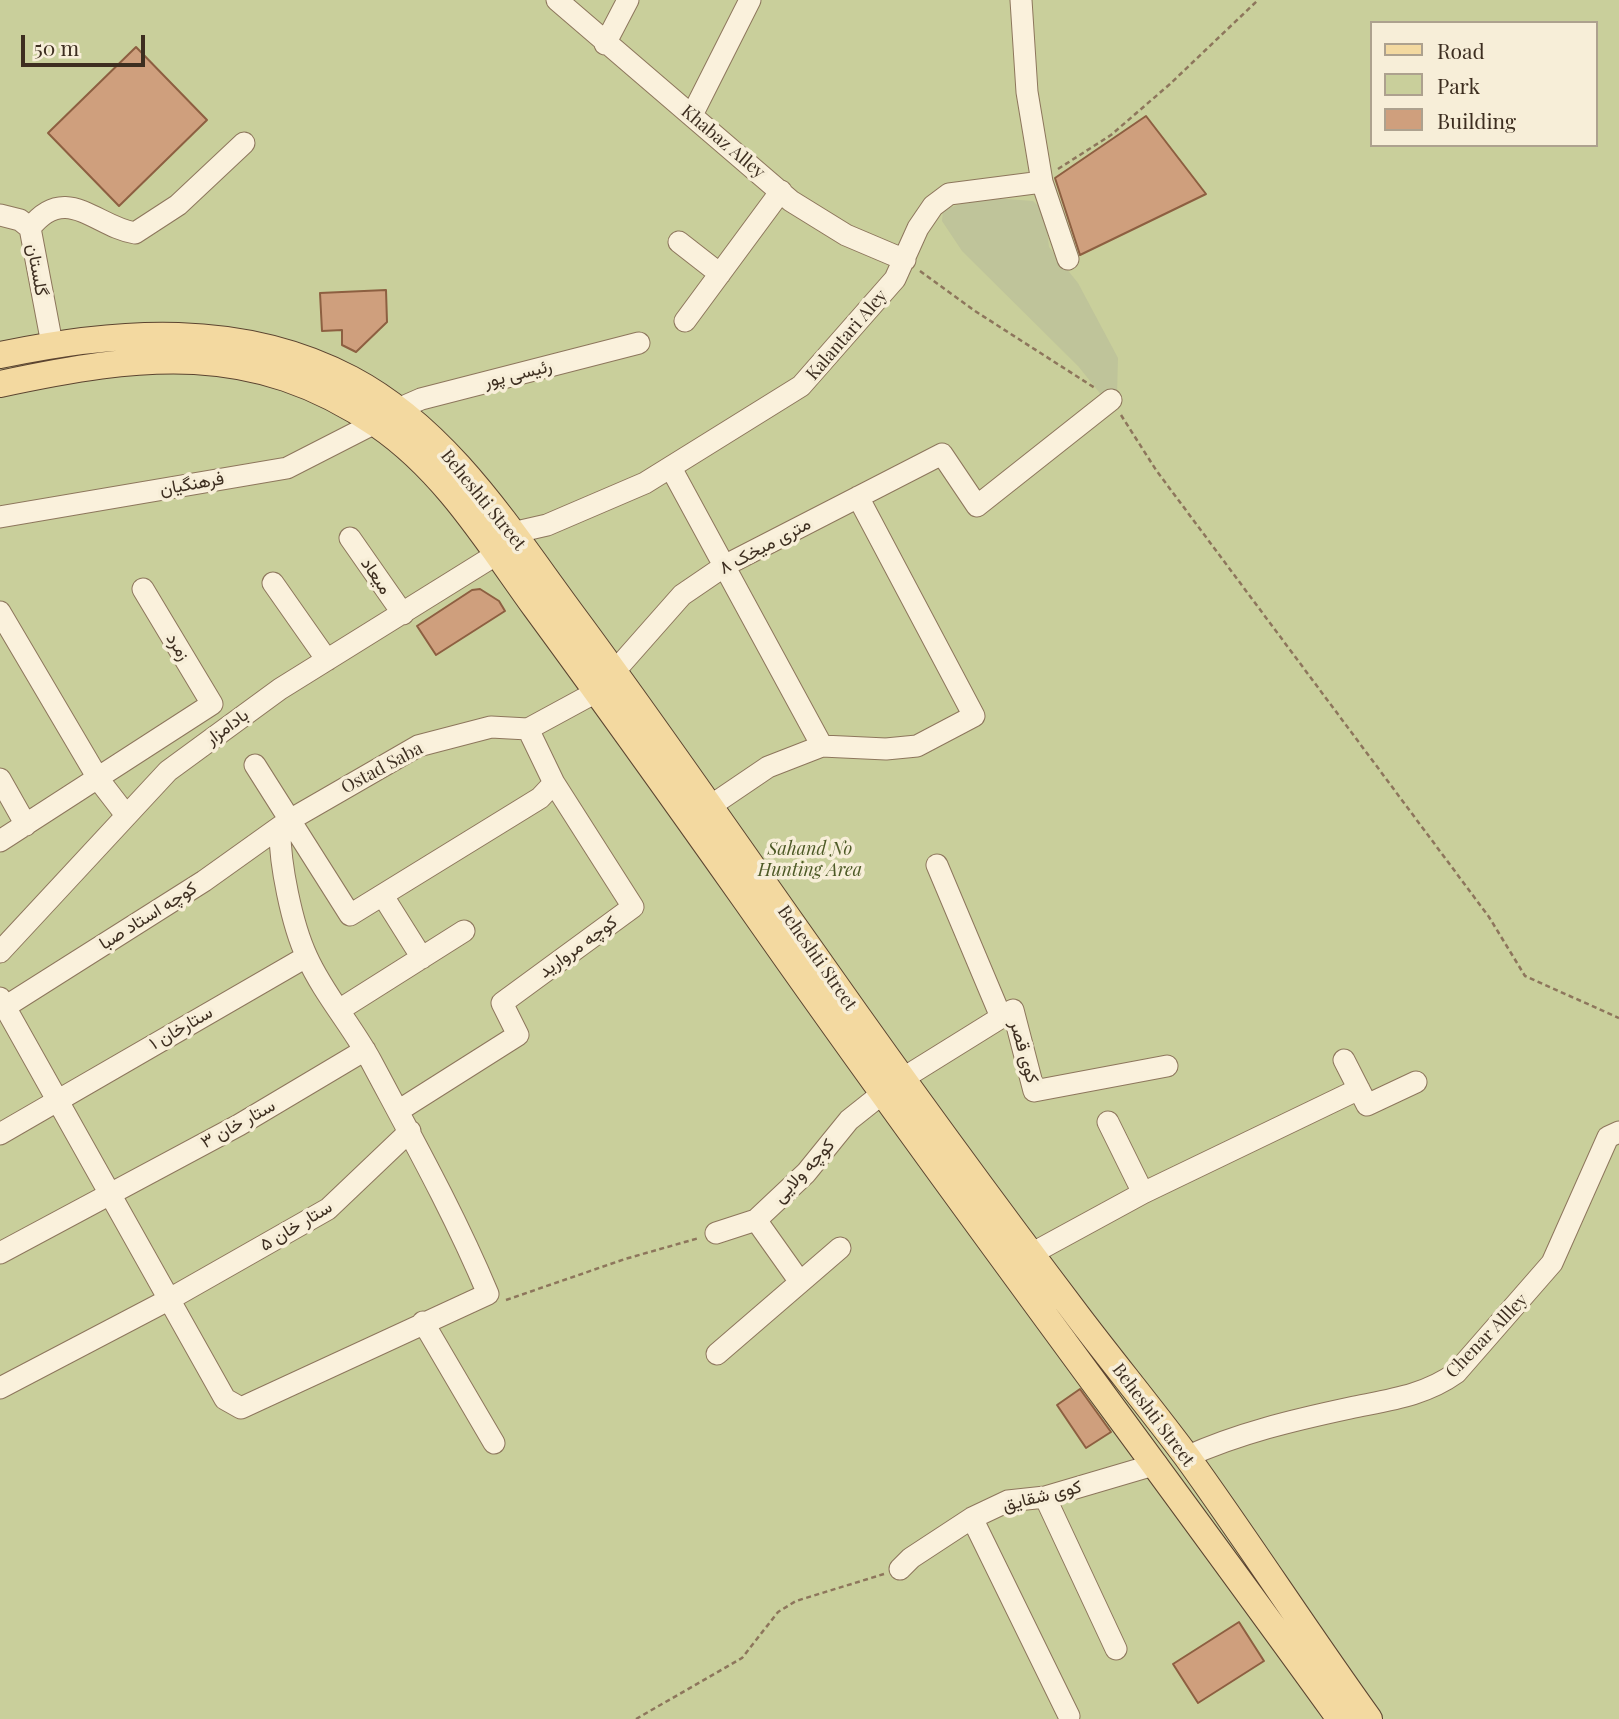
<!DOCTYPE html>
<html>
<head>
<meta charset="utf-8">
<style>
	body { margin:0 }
	#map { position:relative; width:1619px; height:1719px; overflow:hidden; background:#f0e4c8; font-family:"Playfair Display",serif }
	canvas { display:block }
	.legend { position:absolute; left:1370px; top:21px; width:228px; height:126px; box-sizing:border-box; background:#f7eed8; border:2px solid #ada18e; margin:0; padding:9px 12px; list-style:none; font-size:21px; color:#3d2e20 }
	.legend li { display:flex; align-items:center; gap:14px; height:35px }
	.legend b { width:35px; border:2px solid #ada18e }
	.scale { position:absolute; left:21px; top:35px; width:124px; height:32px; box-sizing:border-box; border:4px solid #3d2e20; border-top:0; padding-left:9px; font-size:21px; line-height:24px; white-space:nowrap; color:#3d2e20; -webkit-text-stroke:5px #f7eed8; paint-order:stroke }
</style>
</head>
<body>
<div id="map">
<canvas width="1619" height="1719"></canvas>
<ul class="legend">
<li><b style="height:9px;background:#f3d9a0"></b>Road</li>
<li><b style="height:19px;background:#c9cf9b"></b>Park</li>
<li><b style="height:19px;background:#cf9f7d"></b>Building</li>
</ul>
<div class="scale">50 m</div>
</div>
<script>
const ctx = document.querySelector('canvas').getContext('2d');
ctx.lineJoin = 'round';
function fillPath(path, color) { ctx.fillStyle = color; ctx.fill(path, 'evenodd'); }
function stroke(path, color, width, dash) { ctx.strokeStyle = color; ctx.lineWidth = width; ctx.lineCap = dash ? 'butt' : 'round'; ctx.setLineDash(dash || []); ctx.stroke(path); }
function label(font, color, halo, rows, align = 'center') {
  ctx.font = font + ' "Playfair Display",Vazirmatn,serif'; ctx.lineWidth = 7; ctx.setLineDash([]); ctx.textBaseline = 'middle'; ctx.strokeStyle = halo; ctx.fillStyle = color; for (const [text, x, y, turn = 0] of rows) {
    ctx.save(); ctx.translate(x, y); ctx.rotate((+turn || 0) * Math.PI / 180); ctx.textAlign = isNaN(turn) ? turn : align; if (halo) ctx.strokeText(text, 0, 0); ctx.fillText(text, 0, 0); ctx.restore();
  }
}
fillPath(new Path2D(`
	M0,0H1619V1719H0ZM1372,23H1596V145H1372Z`), '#c9cf9b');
fillPath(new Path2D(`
	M981,197L1033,201L1045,212L1049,247L1078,283L1118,358L1117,395L1103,397L1078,366L962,251L942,221L943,210Z`), '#bfc49a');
const building = new Path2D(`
	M136,47L207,120L119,206L48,133Z
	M1146,116L1206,194L1080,255L1055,178Z
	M386,290L387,322L356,352L342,345V330L322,331L320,293Z
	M480,589L499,601L505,611L436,655L417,626L472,590Z
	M1080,1389L1111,1432L1086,1448L1057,1405Z
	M1239,1622L1264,1661L1198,1703L1173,1664Z`);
fillPath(building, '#cf9f7d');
stroke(building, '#8d5f41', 2);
const minor = new Path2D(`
	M557,0L791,201L846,235L905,260
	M1021,0L1027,92L1042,182L1068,259
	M605,44L628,0
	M692,115L750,0
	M0,215L20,220L30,228L52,344
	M30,228C66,182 96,227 135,233L178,205L244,143
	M679,242L720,274
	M685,321L781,191
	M398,409L421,399L639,343
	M671,468L822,746
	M0,517L287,468L375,423
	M512,533L547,525L645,483L801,386L895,279L918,228L933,206L949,194L1042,182
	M350,538L403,614
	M273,583L327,660
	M0,612L99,780L126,815
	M614,672L682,595L726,565L942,454L977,506L1111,400
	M255,765L350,915L540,798L554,783L528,729
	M0,779L26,825
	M709,807L768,767L822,746L886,749L917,746L974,716L858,497
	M0,841L212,704L143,589
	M937,865L1001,1017
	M383,896L422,958
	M0,952L168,771L280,689L497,554
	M0,998L225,1399L241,1408L488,1294C454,1213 412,1138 371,1061C352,1026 323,993 307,957C292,925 279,862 280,827
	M5,1007L204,881L288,821L418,746L491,727L528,729L598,691
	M339,1010L464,931
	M1344,1060L1367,1105L1416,1082
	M902,1079L1013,1010L1034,1091L1167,1066
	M398,1111L518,1035L502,1003L633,907L554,783
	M1108,1122L1143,1193
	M0,1134L306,957
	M756,1220L800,1282
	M716,1233L756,1220L806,1173L849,1120L883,1093
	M0,1253L239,1125L365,1050
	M1031,1254L1143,1193L1359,1089
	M423,1322L494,1443
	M717,1354L840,1248
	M0,1388L168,1300L328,1209L410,1131
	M1186,1457C1239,1433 1294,1420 1350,1408C1388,1400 1424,1396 1456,1373L1552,1263L1608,1137L1619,1132
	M1045,1497L1116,1649
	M972,1518L1069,1716
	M900,1569L911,1558L972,1518L1008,1501L1045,1497L1157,1464`);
const major = new Path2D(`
	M0,355C117,330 242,321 351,379C449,431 510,531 574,617C660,733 741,852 825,970C908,1088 993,1204 1080,1319C1115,1365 1152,1410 1187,1457C1249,1543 1307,1633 1369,1719
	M0,384C141,354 252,339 378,425C445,471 488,542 535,607C607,705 677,803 747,902C940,1178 1143,1446 1340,1719`);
stroke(minor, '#8d765c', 23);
stroke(major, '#5b4430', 28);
stroke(new Path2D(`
	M1058,169L1111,135L1170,84L1258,0
	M920,271L975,311L1095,388
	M1121,415L1156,470L1489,917L1525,976L1619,1018
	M506,1300L625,1259L699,1238
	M636,1719L742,1658L778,1612L796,1601L884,1574`), '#8d765c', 2.5, [5, 3.5]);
stroke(minor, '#faf1dc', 21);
stroke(major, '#f3d9a0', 26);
label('18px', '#3d2e20', '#f7eed8', [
	["Khabaz Alley",723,142,40],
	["گلستان",37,270,80],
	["Kalantari Aley",847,335,-49],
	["رئیسی پور",518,374,-14],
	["فرهنگیان",192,484,-10],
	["Beheshti Street",483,500,51],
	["۸ متری میخک",765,546,-28],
	["میعاد",376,576,56],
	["زمرد",178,647,59],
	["بادامزار",227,727,-36],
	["Ostad Saba",382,768,-28],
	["کوچه استاد صبا",148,916,-32],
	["کوچه مروارید",578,947,-36],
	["Beheshti Street",817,958,55],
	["ستارخان ۱",181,1028,-30],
	["کوی قصر",1024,1052,74],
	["ستار خان ۳",238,1124,-29],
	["کوچه ولایی",804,1171,-47],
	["ستار خان ۵",296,1226,-31],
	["Chenar Allley",1487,1336,-46],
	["Beheshti Street",1153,1415,53],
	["کوی شقایق",1042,1496,-14]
]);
label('italic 18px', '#4d5a26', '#f7eed8', [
	["Sahand No",810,849],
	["Hunting Area",810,870]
]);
</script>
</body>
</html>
